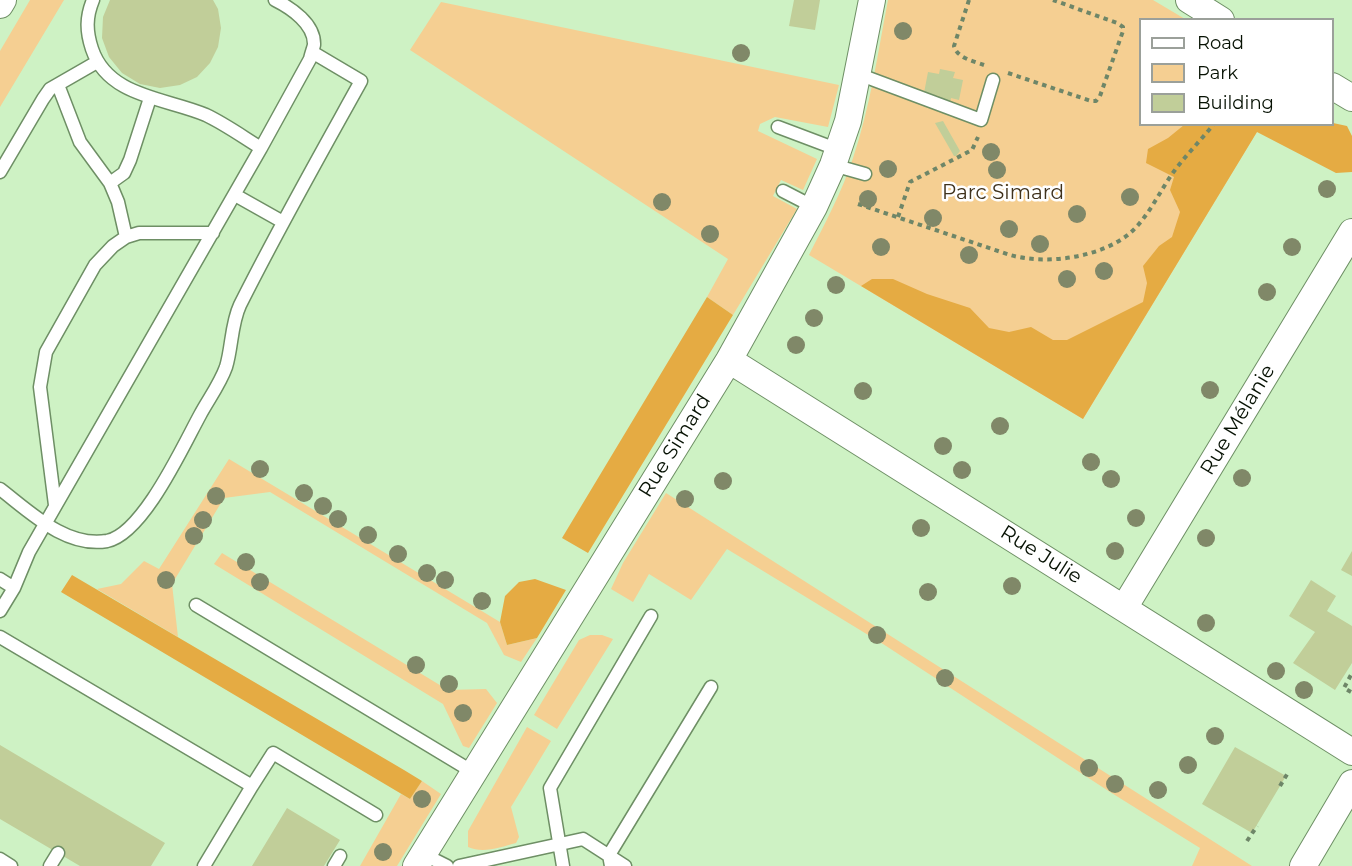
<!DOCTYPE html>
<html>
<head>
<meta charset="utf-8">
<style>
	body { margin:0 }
	#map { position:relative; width:1352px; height:866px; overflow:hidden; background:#cef2c4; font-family:Montserrat,sans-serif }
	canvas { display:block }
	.legend { position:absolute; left:1139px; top:18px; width:195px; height:108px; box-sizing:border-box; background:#fff; border:2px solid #9ba09a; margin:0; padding:8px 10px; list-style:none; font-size:18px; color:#061103 }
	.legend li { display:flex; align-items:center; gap:12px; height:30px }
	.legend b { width:30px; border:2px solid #9ba09a }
</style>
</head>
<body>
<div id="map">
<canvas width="1352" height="866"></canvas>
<ul class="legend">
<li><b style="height:8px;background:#fff"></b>Road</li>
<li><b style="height:16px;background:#f5cf92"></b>Park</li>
<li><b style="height:16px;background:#c1ce99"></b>Building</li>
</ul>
</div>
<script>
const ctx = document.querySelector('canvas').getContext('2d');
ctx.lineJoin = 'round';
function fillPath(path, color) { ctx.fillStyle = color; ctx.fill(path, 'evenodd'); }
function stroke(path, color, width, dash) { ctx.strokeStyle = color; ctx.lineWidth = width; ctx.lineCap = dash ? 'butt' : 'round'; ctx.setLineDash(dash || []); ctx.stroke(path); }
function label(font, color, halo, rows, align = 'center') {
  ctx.font = font + ' Montserrat,sans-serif'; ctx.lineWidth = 5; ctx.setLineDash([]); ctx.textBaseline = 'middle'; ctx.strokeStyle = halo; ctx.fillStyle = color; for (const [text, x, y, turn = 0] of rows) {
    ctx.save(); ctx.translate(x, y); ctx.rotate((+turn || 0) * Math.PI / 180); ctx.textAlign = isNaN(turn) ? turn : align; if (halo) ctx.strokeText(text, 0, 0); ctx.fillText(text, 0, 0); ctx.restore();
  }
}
fillPath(new Path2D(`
	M30,0H64L0,107V51Z
	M888,0H1153L1185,19L1140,20V124L1261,125L1083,419L809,255C825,223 842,192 853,158C870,108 878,52 888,0Z
	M441,2L839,85L828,127L775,117L760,124L758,131L817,159L803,190L781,180L773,196L797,209L733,315L707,297L728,259L410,50Z
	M229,459L500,622L507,645L537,638L521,662L504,655L487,623L270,492L224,498L172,584L178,637L97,589L121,584L144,561L159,569Z
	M666,493L1252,866H1192L1200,848L1110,792L883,644L727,549L691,600L649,574L633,602L611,589L623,563Z
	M222,553L448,690L486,689L497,703L469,748L463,746L443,704L214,564Z
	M590,635H602L613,639L557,729L534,715L579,640Z
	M527,727L551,741L511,807L519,837L516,843C501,847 483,854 468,847V831Z
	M422,781L441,794L397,866H360L401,794L410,799Z`), '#f5cf92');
fillPath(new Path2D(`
	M1333,123L1347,126L1352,136V172L1336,173L1257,132L1083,419L861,286L872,279H893L927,294L970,308L989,328L1009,332L1031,327L1053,340H1067L1143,302L1147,283L1143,266L1159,246L1172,237L1180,212L1170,190L1174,177L1146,163L1148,149L1168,138L1184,125L1332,124Z
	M707,297L733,315L588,553L562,538Z
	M72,575L404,770L422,781L410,799L61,592Z
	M535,579L566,590L537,638L507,645L500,622L505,596L519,582Z`), '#e5ab43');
fillPath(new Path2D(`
	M110,0H213L218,9L221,28L218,47L210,63L197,77L180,85L160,88L140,84L122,73L109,57L102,38L103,17Z
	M794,0H820L815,30L789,26Z
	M940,69L955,72L953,78L963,80L959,100L951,98L950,103L938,100L939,96L924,93L928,72L939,74Z
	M943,121L960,151L956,156H954L935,123Z
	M1352,551V576L1341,570Z
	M1311,580L1336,596L1327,611L1352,626V663L1335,690L1293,663L1315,632L1289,616Z
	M0,745L165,843L151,866H80L0,819Z
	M1235,747L1286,776L1252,833L1202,804Z
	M287,808L340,840L324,866H252Z`), '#c1ce99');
const lane = new Path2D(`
	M93,0C86,17 86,31 92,49C108,97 166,98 206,115C225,124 243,137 261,148L310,59C311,54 313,49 314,45C315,24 291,8 275,0
	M858,74L981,120L993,80
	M58,85L80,142L110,183L118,202L126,237
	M778,127L839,150
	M833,165L865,174
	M0,172L43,99L50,89L97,62
	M110,183L124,173L130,160L150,98
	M783,191L814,207
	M235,195L283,222
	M0,489C30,512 66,548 107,541C143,534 183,446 200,415C208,400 220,384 226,367C232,348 231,324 240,305C278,229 320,155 361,81L312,52
	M55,505L40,387L46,352L95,265L113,246L126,237L139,233H213
	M0,579L14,588
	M196,605L473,772
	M0,611L14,588L29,552L261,148
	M0,637L252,786L204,866
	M252,786L273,753L376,815
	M423,854L447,866
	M0,859L11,866
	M50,866L58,853
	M334,866L340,856
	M459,866L583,839L625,866
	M563,866L550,788L651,616
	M611,866L609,855L711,687`);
const street = new Path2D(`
	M1189,0L1221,20
	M0,5L3,0
	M1332,86L1352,98
	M729,360L1352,752
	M1124,608L1352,232
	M416,866L729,360L814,207L833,165L848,121L872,0
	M1303,866L1352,783`);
stroke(lane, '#6e8f65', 15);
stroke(street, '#6e8f65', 28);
stroke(new Path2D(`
	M969,0L954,46C957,58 973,61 984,65
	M1008,73L1091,101H1096L1100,96L1123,31V27L1117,23L1053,0
	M858,204L1010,255C1046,265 1099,258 1129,234C1149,217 1160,190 1175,170C1187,154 1201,140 1214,124
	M898,217L910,182L972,150L978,137
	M1351,692L1344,688L1352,673
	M1280,786L1289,771
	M1247,841L1257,826`), '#6e8668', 4, [4.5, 4.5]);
stroke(lane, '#fff', 12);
stroke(street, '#fff', 26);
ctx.fillStyle = '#808868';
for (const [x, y] of [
	[903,31],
	[741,53],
	[991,152],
	[888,169],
	[997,170],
	[1327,189],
	[1130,197],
	[868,199],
	[662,202],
	[1077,214],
	[933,218],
	[1009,229],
	[710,234],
	[1040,244],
	[881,247],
	[1292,247],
	[969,255],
	[1104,271],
	[1067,279],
	[836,285],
	[1267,292],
	[814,318],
	[796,345],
	[1210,390],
	[863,391],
	[1000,426],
	[943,446],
	[1091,462],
	[260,469],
	[962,470],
	[1242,478],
	[1111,479],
	[723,481],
	[304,493],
	[216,496],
	[685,499],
	[323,506],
	[1136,518],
	[338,519],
	[203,520],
	[921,528],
	[368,535],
	[194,536],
	[1206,538],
	[1115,551],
	[398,554],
	[246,562],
	[427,573],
	[166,580],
	[445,580],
	[260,582],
	[1012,586],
	[928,592],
	[482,601],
	[1206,623],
	[877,635],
	[416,665],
	[1276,671],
	[945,678],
	[449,684],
	[1304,690],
	[463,713],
	[1215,736],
	[1188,765],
	[1089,768],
	[1115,784],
	[1158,790],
	[422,799],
	[383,852]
]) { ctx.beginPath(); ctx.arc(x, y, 9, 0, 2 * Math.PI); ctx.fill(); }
label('20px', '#40321c', '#fff', [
	["Parc Simard",1003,193]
]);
label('20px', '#061103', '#fff', [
	["Rue Mélanie",1238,420,-59],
	["Rue Simard",675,446,-58],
	["Rue Julie",1041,555,32]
]);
</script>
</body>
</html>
